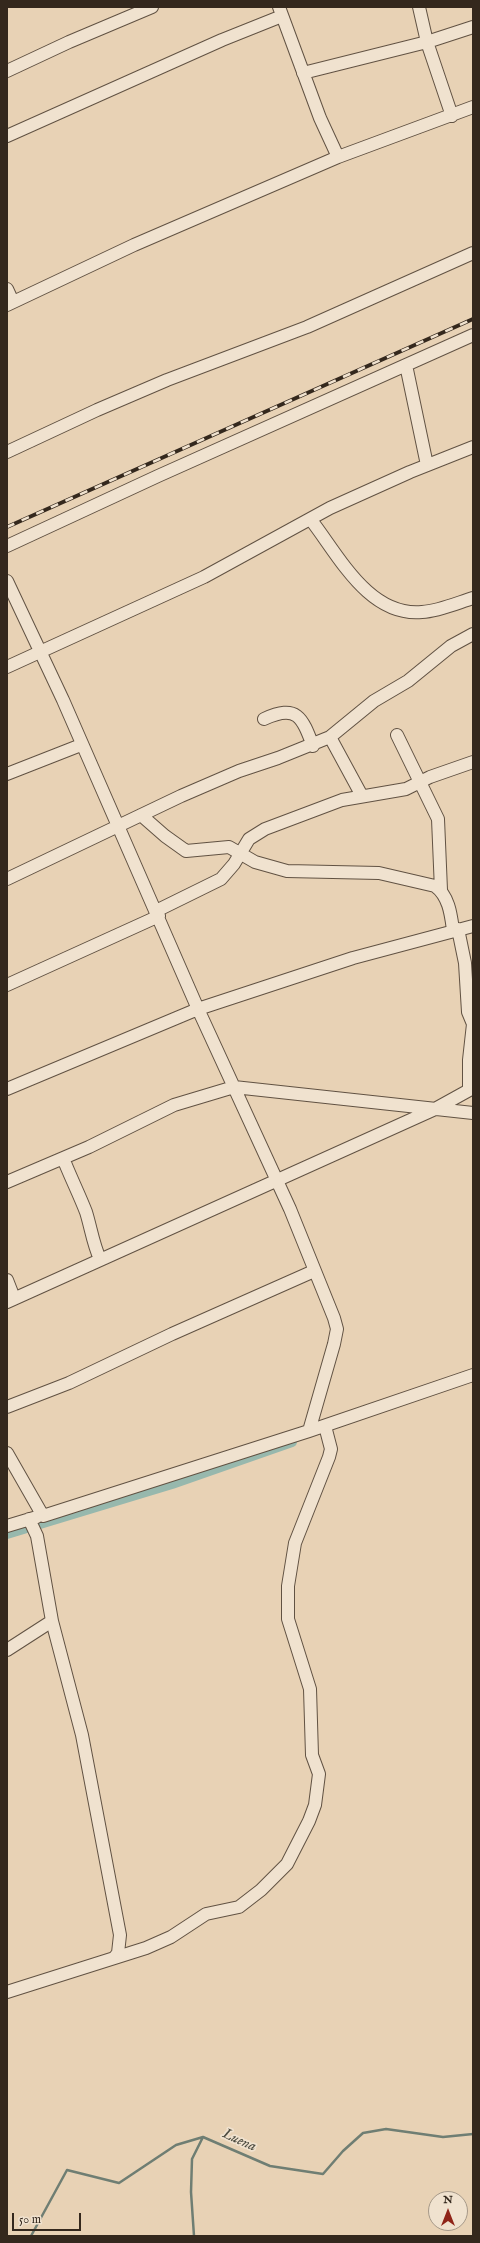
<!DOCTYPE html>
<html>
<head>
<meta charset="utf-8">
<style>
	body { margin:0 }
	#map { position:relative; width:480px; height:2243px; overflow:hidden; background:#e8d2b5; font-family:"IM FELL English",serif }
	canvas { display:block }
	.frame { position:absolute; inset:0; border:8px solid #34281d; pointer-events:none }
	.north { position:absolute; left:428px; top:2191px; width:40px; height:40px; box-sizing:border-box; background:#f0e2cf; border:1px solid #a59888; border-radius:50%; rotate:0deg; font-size:11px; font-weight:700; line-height:16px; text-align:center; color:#34281d }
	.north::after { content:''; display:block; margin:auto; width:14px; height:18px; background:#8f2418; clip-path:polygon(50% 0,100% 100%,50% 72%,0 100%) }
	.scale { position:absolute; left:12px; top:2213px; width:69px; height:18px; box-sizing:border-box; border:2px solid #34281d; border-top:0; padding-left:5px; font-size:12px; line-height:14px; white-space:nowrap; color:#34281d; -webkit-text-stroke:3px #f0e2cf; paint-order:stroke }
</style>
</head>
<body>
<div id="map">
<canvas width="480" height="2243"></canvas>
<div class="frame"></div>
<div class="north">N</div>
<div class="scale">50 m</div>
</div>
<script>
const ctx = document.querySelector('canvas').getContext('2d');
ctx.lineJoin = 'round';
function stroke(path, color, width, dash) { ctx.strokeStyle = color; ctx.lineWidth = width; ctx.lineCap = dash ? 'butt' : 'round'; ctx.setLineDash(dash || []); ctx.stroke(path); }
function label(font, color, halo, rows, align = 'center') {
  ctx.font = font + ' "IM FELL English",serif'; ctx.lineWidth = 3.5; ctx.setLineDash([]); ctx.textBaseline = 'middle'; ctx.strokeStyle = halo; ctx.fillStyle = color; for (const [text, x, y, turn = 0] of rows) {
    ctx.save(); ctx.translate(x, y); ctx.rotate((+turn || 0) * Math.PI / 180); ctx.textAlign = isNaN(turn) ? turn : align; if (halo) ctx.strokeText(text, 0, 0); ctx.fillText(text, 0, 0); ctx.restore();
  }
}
stroke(new Path2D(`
	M31,2236L67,2170L119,2183L176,2145L203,2137L270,2166L323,2174L343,2151L363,2133L386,2129L443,2137L473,2134
	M194,2236L191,2192L192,2159L203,2137`), '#6f7e73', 2.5);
stroke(new Path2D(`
	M7,1534L172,1484L292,1442`), '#97b8ad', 10);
const minor = new Path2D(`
	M279,7L320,118L338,157
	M419,7L427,42L452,116
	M7,71L69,42L152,7
	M303,73L427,42L473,27
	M7,136L222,40L282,16
	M7,289L13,302
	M7,305L134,245L338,157L473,107
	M406,365L427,465
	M7,452L97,410L167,380L307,327L473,253
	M311,520C339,556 369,617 422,612C439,611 457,603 473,598
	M7,546L158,476L473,335
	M7,581L63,700L198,1009L290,1209L334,1318L337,1329L334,1344L309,1431
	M7,667L204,577L330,508L410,472L473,447
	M264,719C297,704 302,717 313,746
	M397,735L438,819L441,890
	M330,737L362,796
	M7,774L81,745
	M141,815L165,836L186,851L229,847L255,862L287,871L379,873L435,886C449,896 451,915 453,930
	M7,879L181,796L239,771L278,758L330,737L374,701L408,681L451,646L473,634
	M156,911L221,879L234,864L249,839L265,829L342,800L406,789L430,777L473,762
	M458,929L465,963L468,1012L473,1024L469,1060V1090
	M7,985L159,916
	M7,1089L198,1009L353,958L473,926
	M63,1158C70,1176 79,1194 86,1212C91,1228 93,1244 100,1259
	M7,1182L89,1147L174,1105L234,1087L473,1113
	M7,1280L14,1298
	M7,1302L435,1109L473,1088
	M7,1407L69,1383L172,1334L314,1271
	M7,1453L43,1516L309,1431L473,1375
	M29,1519L37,1536L52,1621L82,1735L120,1935L118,1953L114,1958
	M7,1526L37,1517
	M7,1650L52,1621
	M7,1992L146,1948L171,1937L206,1914L239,1907L261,1890L287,1864L309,1821L315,1805L319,1774L312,1755L310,1689L288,1619V1586L295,1543L329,1457L331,1449L325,1426`);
stroke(minor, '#615243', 14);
stroke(minor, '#f0e2cf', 12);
const rail = new Path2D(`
	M7,527L473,319`);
stroke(rail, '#34281d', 4);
stroke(rail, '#f0e2cf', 2.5, [8]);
label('italic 15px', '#4d4c41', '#f0e2cf', [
	["Luena",239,2141,24]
]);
</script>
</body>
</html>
